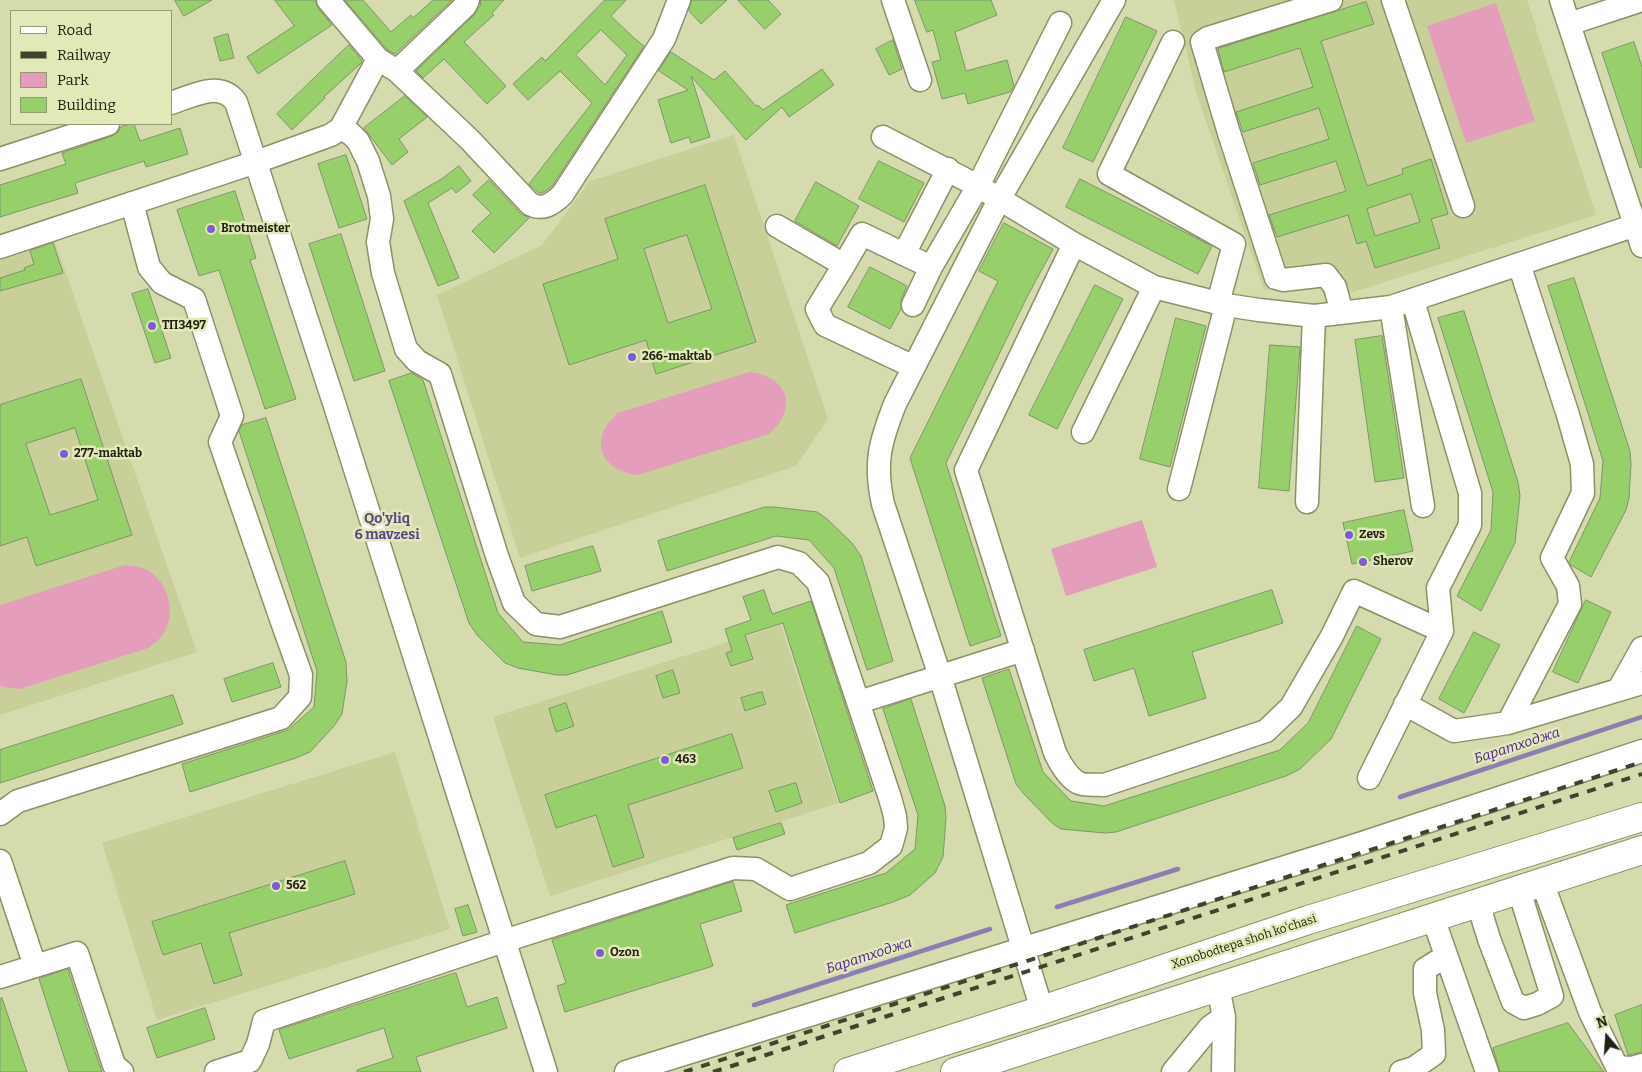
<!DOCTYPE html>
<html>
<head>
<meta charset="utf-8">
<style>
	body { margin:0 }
	#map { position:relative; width:1642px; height:1072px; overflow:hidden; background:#d5dbad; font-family:Bitter,serif }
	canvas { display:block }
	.legend { position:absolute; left:10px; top:10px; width:162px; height:115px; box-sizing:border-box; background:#e3e8b9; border:1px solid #959976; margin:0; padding:6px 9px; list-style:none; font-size:15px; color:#212211 }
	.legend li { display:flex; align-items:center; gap:10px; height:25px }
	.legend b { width:25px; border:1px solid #959976 }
	.north { position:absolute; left:1582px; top:1012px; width:50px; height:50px; -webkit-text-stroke:4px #e3e8b9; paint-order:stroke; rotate:342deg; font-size:14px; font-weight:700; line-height:20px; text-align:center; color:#212211 }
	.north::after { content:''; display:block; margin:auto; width:18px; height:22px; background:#212211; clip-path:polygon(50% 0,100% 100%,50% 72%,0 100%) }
</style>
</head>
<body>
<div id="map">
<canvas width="1642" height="1072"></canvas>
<ul class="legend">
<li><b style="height:6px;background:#fff"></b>Road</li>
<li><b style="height:6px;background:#41432c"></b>Railway</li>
<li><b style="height:14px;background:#e49dbb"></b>Park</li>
<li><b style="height:14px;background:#97d06a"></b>Building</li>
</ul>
<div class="north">N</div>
</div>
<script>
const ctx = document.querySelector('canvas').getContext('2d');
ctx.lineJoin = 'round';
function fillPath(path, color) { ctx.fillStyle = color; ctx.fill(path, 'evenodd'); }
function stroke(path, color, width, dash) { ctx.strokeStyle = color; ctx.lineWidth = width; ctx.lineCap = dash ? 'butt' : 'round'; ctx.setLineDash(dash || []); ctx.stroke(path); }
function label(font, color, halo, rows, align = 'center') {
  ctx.font = font + ' Bitter,serif'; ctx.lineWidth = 5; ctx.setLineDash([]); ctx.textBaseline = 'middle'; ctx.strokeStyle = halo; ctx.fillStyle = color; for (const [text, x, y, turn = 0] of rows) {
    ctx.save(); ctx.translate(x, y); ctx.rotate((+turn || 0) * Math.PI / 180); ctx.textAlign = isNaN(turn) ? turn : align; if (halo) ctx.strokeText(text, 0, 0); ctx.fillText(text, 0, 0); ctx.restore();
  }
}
fillPath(new Path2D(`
	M1174,0H1527L1596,215L1350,293L1340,284L1264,290L1197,95Z
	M734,135L828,419L796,466L520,558L437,295L542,245L590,181Z
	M54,239L197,652L0,715V256Z
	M781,625L838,803L550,896L493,717Z
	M395,752L450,929L157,1020L102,843Z`), '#c9cf99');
fillPath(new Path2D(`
	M1496,3L1535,121L1466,143L1427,26Z
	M749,372C788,376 799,408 769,434L638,475C600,471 588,439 618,413Z
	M1142,520L1157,567L1066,596L1051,549Z
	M125,565C130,566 135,566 140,567C168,575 180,617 160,638C157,642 152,645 148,648L20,689L3,687L0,685V605Z`), '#e49dbb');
stroke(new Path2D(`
	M1400,797L1642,717
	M1057,907L1178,869
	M754,1005L990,929`), '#8a7eb3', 4.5);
const building = new Path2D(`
	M175,0H212L184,16Z
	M275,0H315L318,8L332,25L258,74L247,57L294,26Z
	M345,0H363L391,32L411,15L413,18L433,0H452L395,54L388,50Z
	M481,0H504L492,13L494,15L464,42L506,86L487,104L444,59L423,78L416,71L474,15L480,6Z
	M605,0H626L611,16L634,38L644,46L552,186L544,192L539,193L529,184L592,103L560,71L528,100L513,84L542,57L545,61ZM601,30L627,55L605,85L576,55Z
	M692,0H727L701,24L689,11Z
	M738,0H768L781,14L765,29Z
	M915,0H991L997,15L955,32L966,71L1007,60L1014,86L1010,92L968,104L965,93L942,99L932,62L941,60L933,30L927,32Z
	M1366,2L1374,24L1321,41L1367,186L1403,174L1402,169L1431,159L1448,214L1431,219L1440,248L1375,268L1366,241L1357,244L1348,215L1277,237L1269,215L1346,191L1336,161L1260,185L1253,163L1329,139L1319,108L1243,132L1241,126L1236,112L1313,87L1300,48L1224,72L1218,49ZM1411,194L1420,222L1375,236L1367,209Z
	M1126,17L1157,31L1093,162L1063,148Z
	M228,34L234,58L220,61L214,38Z
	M893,40L902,69L889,75L876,49Z
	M1634,42L1642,67V167L1640,168L1602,53Z
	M349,45L362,61L360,64L324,97L325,98L292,130L277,114Z
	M671,52L714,80L725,71L756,106L758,105L763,110L822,69L834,85L789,117L782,107L746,140L691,76L710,137L691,143L689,137L671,143L658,100L688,90L659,71Z
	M405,96L427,117L399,139L408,152L392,165L364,128Z
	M130,124H134L140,141L180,128L188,154L146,167L144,161L75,183L78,193L0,217V185L66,164L62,153L112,136L118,132L121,127Z
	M346,155L367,219L339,228L318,164Z
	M879,161L924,183L904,222L859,199Z
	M459,166L471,181L456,193L452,188L428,203L459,278L438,286L404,201L443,178Z
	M1080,179L1212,246L1198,274L1066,207Z
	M489,180L520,213L529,218L494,253L472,231L491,213L473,195Z
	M816,182L859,206L837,246L795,221Z
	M705,185L756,342L656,374L646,340L569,365L543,284L618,259L605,219ZM687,235L712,309L668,323L644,249Z
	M235,191L256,258L250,260L296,399L265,409L219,270L199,276L177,210Z
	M1004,223L1053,249L1027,297L946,463L1001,636L970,646L910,458L998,281L979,271Z
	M341,234L385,371L354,381L309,244Z
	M53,243L63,273L0,291V278L25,270L24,268L34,264L30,251Z
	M870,267L907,286L901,300V309L890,329L848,307Z
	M1574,278L1630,451L1631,464L1629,498L1626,510L1591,577L1571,565L1569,562L1600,498L1603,461L1548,286Z
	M1095,285L1123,299L1057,429L1029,415Z
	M148,289L171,358L155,363L132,294Z
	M1464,311L1518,482L1520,496L1515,543L1481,611L1457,596L1491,530L1493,492L1438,318Z
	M1176,318L1206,326L1170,467L1140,459Z
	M1382,336L1404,478L1375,482L1355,340Z
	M1270,345L1300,347L1289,491L1259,488Z
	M412,373L423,380L498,613L523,642L560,645L662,611L672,642L567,675H557L518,668L505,663L477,635L469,623L389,381Z
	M81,379L132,535L36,566L27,537L0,546V405ZM75,428L98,500L50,515L26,444Z
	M266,418L346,662L347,681L342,714L334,726L310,752L296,758L190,792L182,764L288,730L314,707L317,671L239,431L242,425Z
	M765,507H775L817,512L826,518L852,543L861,556L893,661L867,670L834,568L809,540L776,536L667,571L658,541Z
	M1404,510L1413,551L1352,564L1343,523Z
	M593,546L601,571L532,591L525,566Z
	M764,590L772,614L811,601L873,791L840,803L783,623L745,635L753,659L731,666L726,653L732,651L725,629L751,620L743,597Z
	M1272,590L1283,623L1192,652L1206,698L1149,716L1134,668L1094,681L1084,650Z
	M1586,600L1611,612L1578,683L1553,672Z
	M1357,626L1381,639L1331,739L1300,769L1286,776L1116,832L1105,833L1061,829L1052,823L1024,794L1016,784L982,678L1009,669L1043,772L1071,801L1104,806L1280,750L1308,723Z
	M1474,632L1500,645L1464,713L1439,699Z
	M273,663L281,687L232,702L224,679Z
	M673,670L680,693L663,698L656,676Z
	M762,692L766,704L745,711L741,698Z
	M173,695L183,724L0,783V750Z
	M911,699L945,806L946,818L943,857L935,873L910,895L893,902L795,933L786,905L886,873L915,849L918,815L883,709Z
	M566,703L574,726L556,732L549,709Z
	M732,734L743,768L628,805L644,857L613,867L596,815L556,828L545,795Z
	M796,783L802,803L776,812L769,791Z
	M781,823L785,834L737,850L733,838Z
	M345,861L355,894L229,933L242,975L214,984L201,943L163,955L152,922Z
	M733,882L742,911L700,924L713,966L565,1012L557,986L566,983L552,940Z
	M468,905L477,932L463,936L455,909Z
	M68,969L85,1022L102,1072H69L39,979Z
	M456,973L467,1007L497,997L507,1028L416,1057L421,1072H357V1070L393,1058L384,1028L289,1059L279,1030Z
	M2,998L27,1072H0V999Z
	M1642,1005V1052L1628,1055L1615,1015Z
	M205,1008L215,1039L157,1058L147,1028Z
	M1568,1023L1604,1072H1500L1493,1048Z`);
fillPath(building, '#97d06a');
stroke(building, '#7e946e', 1);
const minor = new Path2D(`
	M328,0L378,59L397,71L470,140L530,204C543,211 552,204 562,195L664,39L679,0
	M893,0L920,80
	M1331,0L1208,38L1202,42L1228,130L1276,278L1283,280L1326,275L1335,287L1342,313
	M1393,0L1463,206
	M1561,0L1642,246
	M1569,24L1642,0
	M1173,42L1109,174L1234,244L1218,303
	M397,71L465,6L468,0
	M171,103C192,96 220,80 236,102L335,406L546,1072
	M883,137L978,186L1074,244L1154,287L1226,305L1259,310L1314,316L1391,307L1642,223
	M0,159L108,124
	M777,226L844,265L817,309L825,325L914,367
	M1074,244L966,470L1055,753C1060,763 1068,778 1079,783C1085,786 1097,784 1104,785L1266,731L1291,707L1332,636L1354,591L1442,631
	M0,247L256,162L331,135L341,128L378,59
	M904,254L948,169
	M844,265L862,234L931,267L913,305
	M931,267L978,186L1060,23
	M1391,307L1423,506
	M1083,432L1154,287
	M1179,489L1226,305
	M1307,502L1314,316
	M1619,689L1642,648
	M859,702L1023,650
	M1405,704L1454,731L1508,723L1642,683
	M1508,723L1570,604L1568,586L1552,558L1583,493L1582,464L1568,415L1519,264
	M1369,778L1442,631L1438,588L1470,525V493L1413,301
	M0,814L18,801L281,718L300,697L301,675L281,619L220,442L232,416L194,299L162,283L149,267L132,203
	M0,861L35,966
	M1542,882L1590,1012L1617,1067L1631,1068L1642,1065
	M1478,903L1489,939L1513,1002L1524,1008L1537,1004L1552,996L1519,890
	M1433,918L1487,1072
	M0,977L77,953L114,1065L122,1072
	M1218,987L1224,1017L1223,1072
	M1042,1010L940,676L883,504C874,463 880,442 895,404L1000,198L1114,0
	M216,1072L250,1061L258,1044L264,1021L504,941L733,868L756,869L790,889L869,863L891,846L896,828L895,816L890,798L818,582L799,563L778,557L560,627L536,624L514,603L497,556L440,374L417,361L406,349L383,273L378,242L382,219L379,196L368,161L358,141L351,134L341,128
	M626,1072L1353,846L1642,751
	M1173,1072L1210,1027L1224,1017
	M1401,1072L1414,1068L1434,1054L1433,1030L1425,993V969L1446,956`);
const highway = new Path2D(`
	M848,1072L1042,1010L1308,920L1642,817
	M955,1072L1642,850`);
stroke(minor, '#8c9166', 25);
stroke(highway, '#8c9166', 30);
stroke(minor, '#fff', 22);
stroke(highway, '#fff', 28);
stroke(new Path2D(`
	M684,1072L1642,762
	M713,1072L1642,774`), '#41432c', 4, [9, 9]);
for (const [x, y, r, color] of [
	[211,229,5,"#7e5bd5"],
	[152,326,5,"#7e5bd5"],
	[632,357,5,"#7e5bd5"],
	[64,454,5,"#7e5bd5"],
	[1349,535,5,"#7e5bd5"],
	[1363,562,5,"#7e5bd5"],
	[665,760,5,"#7e5bd5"],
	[276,886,5,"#7e5bd5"],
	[600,953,5,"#7e5bd5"]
]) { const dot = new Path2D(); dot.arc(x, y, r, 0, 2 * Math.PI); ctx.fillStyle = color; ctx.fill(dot); stroke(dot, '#e3e8b9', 2); }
label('bold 12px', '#212211', '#e3e8b9', [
	["Brotmeister",221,229],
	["ТП3497",162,326],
	["266-maktab",642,357],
	["277-maktab",74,454],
	["Zevs",1359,535],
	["Sherov",1373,562],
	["463",675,760],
	["562",286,886],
	["Ozon",610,953]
], 'left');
label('12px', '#212211', '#e3e8b9', [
	["Xonobodtepa shoh ko'chasi",1244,942,-18]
]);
label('bold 14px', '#564786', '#e3e8b9', [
	["Qo'yliq",387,519],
	["6 mavzesi",387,535]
]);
label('italic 14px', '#481b91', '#e3e8b9', [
	["Баратходжа",1517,746,-18],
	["Баратходжа",869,956,-18]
]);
</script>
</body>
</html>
